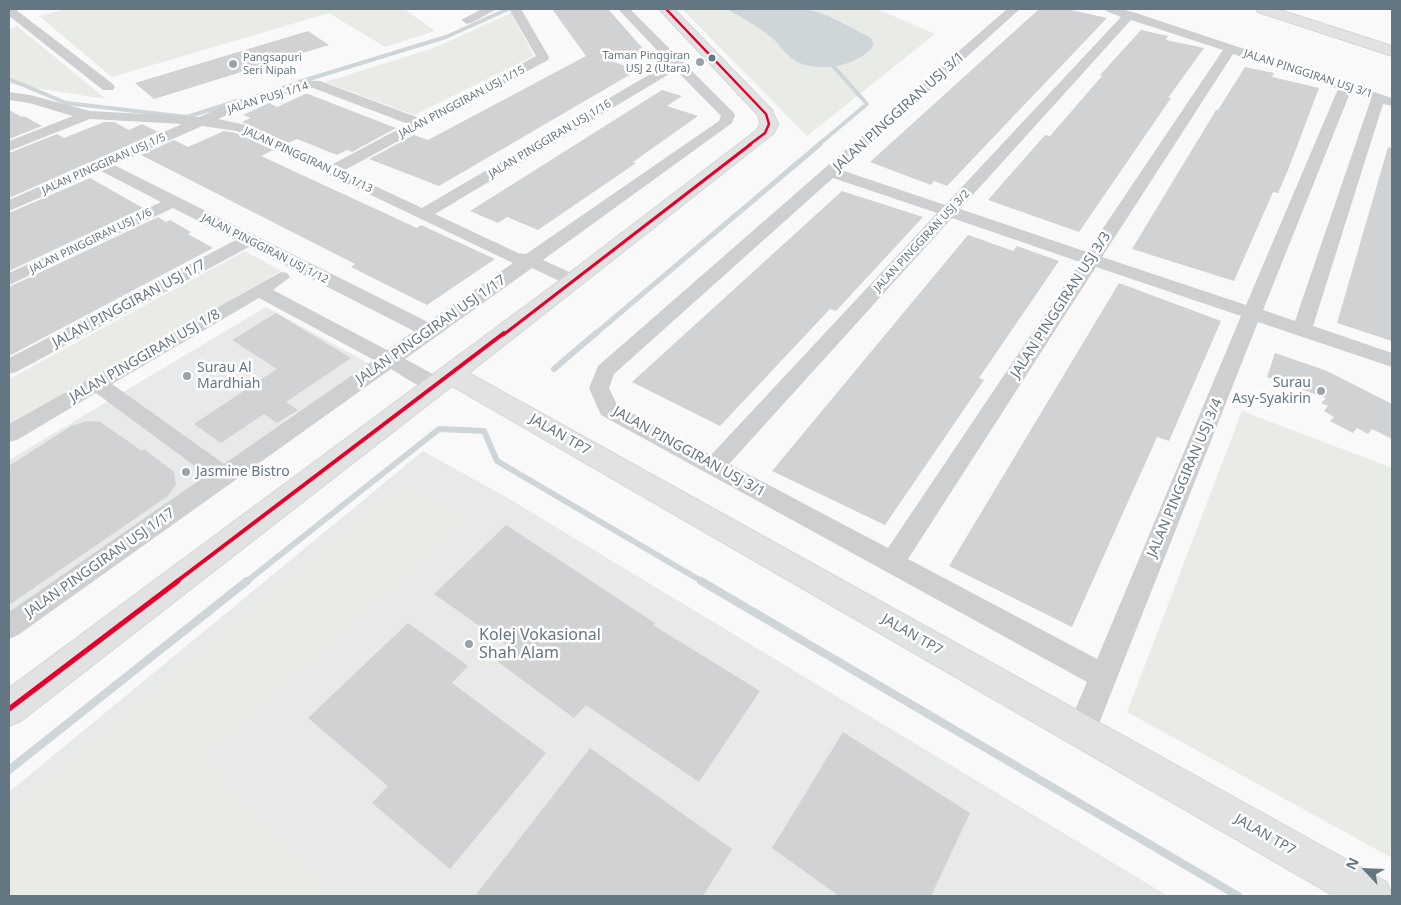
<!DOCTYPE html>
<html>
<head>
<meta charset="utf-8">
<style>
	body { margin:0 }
	#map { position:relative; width:1401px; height:905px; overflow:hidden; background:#f9f9f9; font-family:"Noto Sans",sans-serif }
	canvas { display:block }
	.frame { position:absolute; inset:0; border:10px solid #657683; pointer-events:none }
	.north { position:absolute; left:1341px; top:845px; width:50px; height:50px; -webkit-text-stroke:4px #fff; paint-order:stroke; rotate:295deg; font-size:14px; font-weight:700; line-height:20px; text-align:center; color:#657683 }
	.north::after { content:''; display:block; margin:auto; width:18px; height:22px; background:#657683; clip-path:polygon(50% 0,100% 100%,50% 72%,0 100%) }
</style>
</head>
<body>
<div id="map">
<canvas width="1401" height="905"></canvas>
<div class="frame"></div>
<div class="north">N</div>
</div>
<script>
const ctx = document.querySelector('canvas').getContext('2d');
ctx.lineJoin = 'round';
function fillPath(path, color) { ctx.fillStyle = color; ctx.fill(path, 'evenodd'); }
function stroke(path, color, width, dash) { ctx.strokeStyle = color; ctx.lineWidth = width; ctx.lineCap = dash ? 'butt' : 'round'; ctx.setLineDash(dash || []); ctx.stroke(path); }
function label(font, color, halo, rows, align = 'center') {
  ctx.font = font + ' "Noto Sans",sans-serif'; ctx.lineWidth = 5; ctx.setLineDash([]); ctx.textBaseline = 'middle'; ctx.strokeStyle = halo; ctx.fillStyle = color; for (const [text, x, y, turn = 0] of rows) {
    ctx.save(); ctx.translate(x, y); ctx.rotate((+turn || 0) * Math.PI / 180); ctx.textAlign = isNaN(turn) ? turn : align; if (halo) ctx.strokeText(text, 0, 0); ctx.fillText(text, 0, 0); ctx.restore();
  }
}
fillPath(new Path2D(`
	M266,307L370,364L9,615V460Z
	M423,451L506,497L1168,896H9V792Z`), '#e8e9e9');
fillPath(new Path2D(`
	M67,9H404L435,31L385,47L329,13L112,77L39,16Z
	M682,9H877L935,34L807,136Z
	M511,13L534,56L414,115L325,82L434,48Z
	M17,26L106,99L9,84V29Z
	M245,251L281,271L9,428V379Z
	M1242,411L1392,468V858L1127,712Z
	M405,482L466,522L202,758L331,896H9V811Z`), '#e8ebe6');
fillPath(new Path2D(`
	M727,9C752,9 780,5 805,9C826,12 853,29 871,38L874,45C858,67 817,74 794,60C785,55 780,44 772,38C764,30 738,15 727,9Z`), '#ced6d9');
stroke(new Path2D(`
	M9,79L66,103L187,117L237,101
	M299,82L446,37L508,9
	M818,145L867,104L834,67`), '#ced6d9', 4);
stroke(new Path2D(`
	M594,335L820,144`), '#ced6d9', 5);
stroke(new Path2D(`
	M554,369L596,333
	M246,582L439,429L484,431L497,461L703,582`), '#ced6d9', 6);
stroke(new Path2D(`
	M701,581L1238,896
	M9,770L247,581`), '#ced6d9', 8);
fillPath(new Path2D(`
	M552,9H608L646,52L604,59L638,70L439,186L369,159L414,135L428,140L586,56Z
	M1039,9H1067L1107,18L947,186L934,181L931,185L870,162Z
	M1141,30L1168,36L1166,40L1204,48L1168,98H1171L1079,232L988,200L1045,135L1050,136L1102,76L1100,75Z
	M308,31L329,45L154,99L135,83Z
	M1245,67L1274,73L1272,77L1319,88L1288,170L1278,193L1273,192L1234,281L1132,249L1216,110H1218Z
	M662,90L682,96L667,106L698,116L633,162L636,163L538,230L507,217L498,223L470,211Z
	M305,94H308L396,128L352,152L347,150L337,155L297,139L288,143L242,122L251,118L243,115L269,103L277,107Z
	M9,110L22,117L24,116L42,126L9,139Z
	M104,122H114L129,130L142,124L158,132L9,198V153L57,134L64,138Z
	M224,131L236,133L273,150L261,156L417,228L421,225L495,259L427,305L351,267L355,264L141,155L174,140L188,147Z
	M1388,147L1392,148V341L1337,323Z
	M90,178L143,208L9,271V213Z
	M842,191L923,217L836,311L830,309L720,426L632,382Z
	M158,217L166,222L170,220L191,232L188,234L213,248L9,356V287Z
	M968,235L1013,251L1017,246L1059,261L979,378L984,380L885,525L772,471Z
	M1119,283L1221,321L1169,441L1157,437L1072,627L949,566Z
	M276,313L351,358L286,402L298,410L277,423L264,414L221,443L194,424L277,369L232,340Z
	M1275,353L1327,371L1392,404V439L1372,429L1368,434L1357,428L1353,433L1330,421L1334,417L1324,411L1328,406L1321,403L1326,398L1267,377Z
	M87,421L100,422L142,451L144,449L174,472L176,485L168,496L9,605V466L71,426Z
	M506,525L655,623L653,625L760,691L699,782L586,705L574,718L498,662L511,648L434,594Z
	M408,623L468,666L452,683L546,753L450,869L372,803L388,786L308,718Z
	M843,732L970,813L931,896H839L772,848Z
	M590,748L732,849L703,896H475Z`), '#d0d2d3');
const secondary = new Path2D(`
	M659,9H674L772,110L778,124L774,133L469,373L1387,882L1392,896H1334L452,386L21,721L9,726V688L555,284L757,130L760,124L758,115Z`);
const highway = new Path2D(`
	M1256,9H1277L1392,46V56L1258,12Z`);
stroke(secondary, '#d5d6d7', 2);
stroke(highway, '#d5d6d6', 2);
fillPath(new Path2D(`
	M9,9H15L113,84L115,87L113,90H103L9,16Z
	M482,9H497L471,23L467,24L461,20Z
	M509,9H521L549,57L548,60L343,171L422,208L669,63L618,9H630L733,112L735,115L732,123L543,260L580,277L583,281L580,285H568L532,268L405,359L442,379L445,384L442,389C426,394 405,377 391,369L18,635L9,639V612L207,475L96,393L17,440L9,442V424L281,272L287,273L290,277L273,290L387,350L414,331L249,247L16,372L9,374V358L236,240L173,208L9,285V273L161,202L101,171L9,211V200L182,124L90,119L9,151V141L73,116L29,103L9,100V92L30,95L90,111L199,117L235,101L301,80L320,81L419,118L536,56ZM676,70L721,116L719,121L526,254L518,253L435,214ZM307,87L313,88L408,124L331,165L246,125L218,119L245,107ZM202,126L237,131L513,263L428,322L114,165ZM259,298L374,360L224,464L112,384Z
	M1007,9H1020L841,170L945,205L1121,17L1106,11L1104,9H1121L1133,12L1392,98V106L1383,104L1313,326L1392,353V367L1258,322L1096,731L1091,741L1081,745L1071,741L1066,731L1087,682L601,415L589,388L598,366ZM1131,20L1223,50L1087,252L960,209ZM1233,54L1338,89L1246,305L1102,257ZM1350,93L1371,99L1295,321L1263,310ZM833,178L937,213L711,455L617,405L609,388L614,374ZM952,218L1080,262L888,548L729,464ZM1096,267L1241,316L1097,659L908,559Z`), '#cecfd0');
fillPath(secondary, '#e1e2e2');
fillPath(highway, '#e1e2e2');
stroke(new Path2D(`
	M666,9L766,114L769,124L765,133L749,145`), '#e4002b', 2.5);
stroke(new Path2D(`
	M503,335L751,144`), '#e4002b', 3);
stroke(new Path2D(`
	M176,582L504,333`), '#e4002b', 4);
stroke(new Path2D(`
	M9,709L178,581`), '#e4002b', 5);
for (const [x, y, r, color] of [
	[712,58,4.5,"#657683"],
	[700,62,5,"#99a4ac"],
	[233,64,5,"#99a4ac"],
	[187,376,5,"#99a4ac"],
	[1321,391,5,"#99a4ac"],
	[186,472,5,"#99a4ac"],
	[469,644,5,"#99a4ac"]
]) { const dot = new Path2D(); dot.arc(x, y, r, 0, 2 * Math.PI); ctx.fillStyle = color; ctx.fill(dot); stroke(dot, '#fff', 2); }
label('11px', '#657683', '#fff', [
	["Taman Pinggiran",690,56],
	["USJ 2 (Utara)",690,69],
	["Pangsapuri",243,58,"left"],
	["Seri Nipah",243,71,"left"]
], 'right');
label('11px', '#657683', '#fff', [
	["JALAN PINGGIRAN USJ 3/1",1308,74,18],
	["JALAN PUSJ 1/14",268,98,-17],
	["JALAN PINGGIRAN USJ 1/15",462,102,-28],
	["JALAN PINGGIRAN USJ 1/16",550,139,-31],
	["JALAN PINGGIRAN USJ 1/13",308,160,25],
	["JALAN PINGGIRAN USJ 1/5",104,164,-24],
	["JALAN PINGGIRAN USJ 1/6",91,241,-26],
	["JALAN PINGGIRAN USJ 3/2",922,241,-47],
	["JALAN PINGGIRAN USJ 1/12",265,249,27]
]);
label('14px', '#657683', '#fff', [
	["JALAN PINGGIRAN USJ 3/1",899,112,-42],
	["JALAN PINGGIRAN USJ 1/7",129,304,-28],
	["JALAN PINGGIRAN USJ 3/3",1061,305,-57],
	["JALAN PINGGIRAN USJ 1/17",431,330,-35],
	["JALAN PINGGIRAN USJ 1/8",145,356,-30],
	["JALAN TP7",560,435,30],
	["JALAN PINGGIRAN USJ 3/1",689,452,29],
	["JALAN PINGGIRAN USJ 3/4",1185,478,-67],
	["JALAN PINGGIRAN USJ 1/17",100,563,-35],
	["JALAN TP7",912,635,30],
	["JALAN TP7",1265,835,30]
]);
label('14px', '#657683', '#fff', [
	["Surau Al",197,368],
	["Mardhiah",197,384],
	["Surau",1311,383,"right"],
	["Asy-Syakirin",1311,399,"right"],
	["Jasmine Bistro",196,472]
], 'left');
label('16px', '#657683', '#fff', [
	["Kolej Vokasional",479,635],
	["Shah Alam",479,653]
], 'left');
</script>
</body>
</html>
